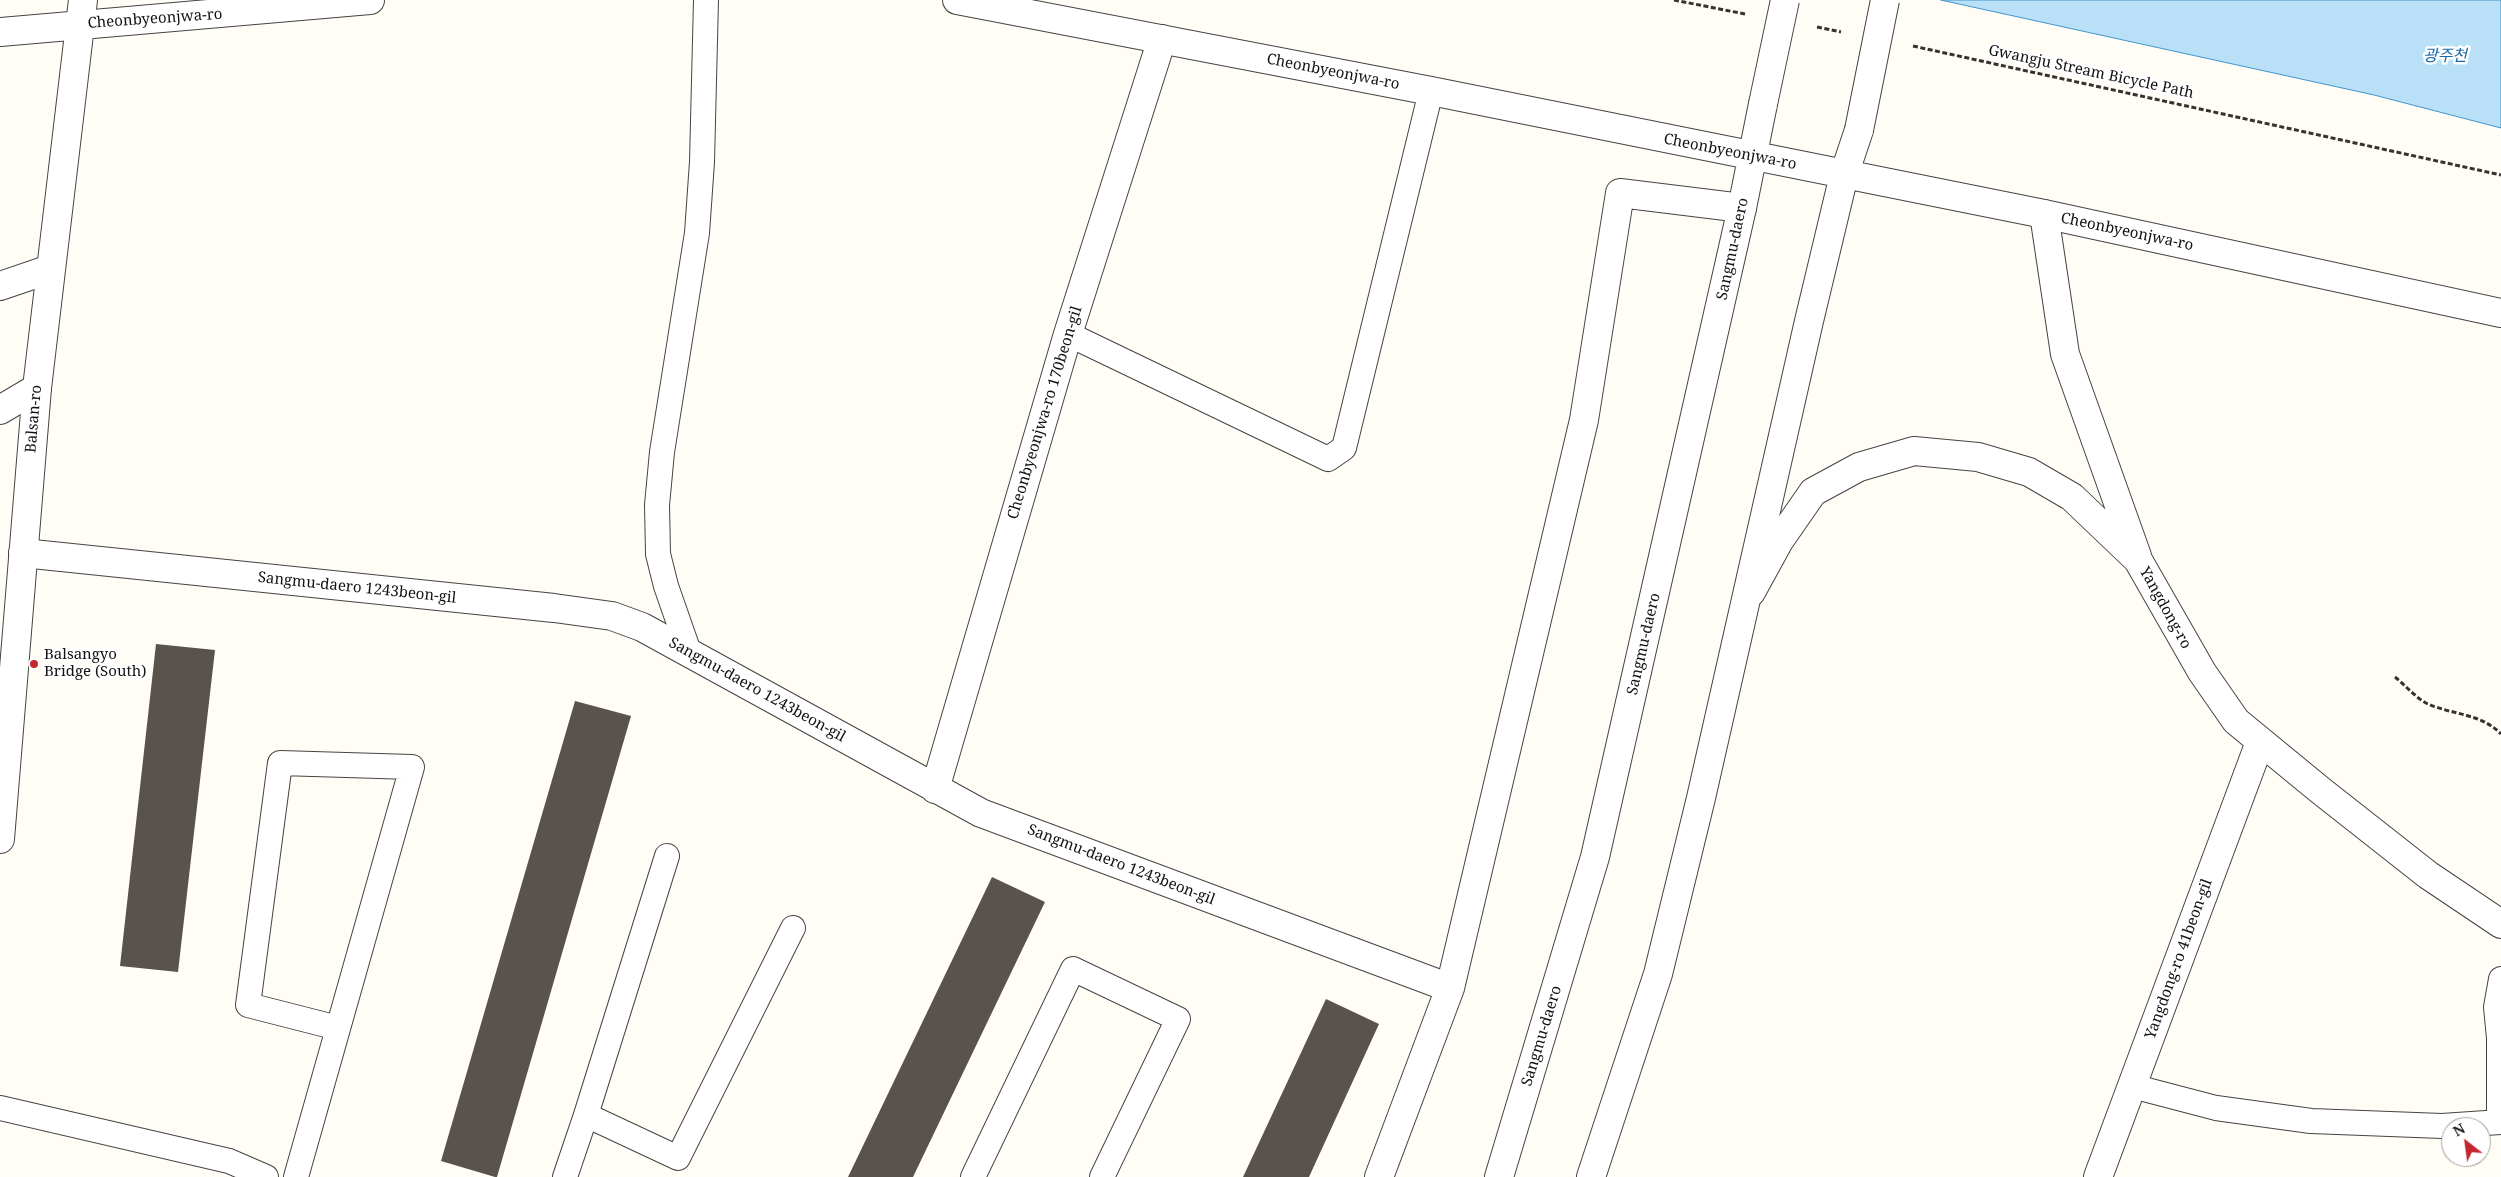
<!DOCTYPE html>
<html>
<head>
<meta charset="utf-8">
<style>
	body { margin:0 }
	#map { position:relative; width:2501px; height:1177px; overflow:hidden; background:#fffdf5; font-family:"Noto Serif",serif }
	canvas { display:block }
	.north { position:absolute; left:2441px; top:1117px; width:50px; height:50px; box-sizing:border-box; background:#fff; border:1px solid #a0a0a0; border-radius:50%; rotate:330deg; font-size:14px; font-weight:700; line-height:20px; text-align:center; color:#111 }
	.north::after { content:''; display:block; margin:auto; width:18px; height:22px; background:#c4262e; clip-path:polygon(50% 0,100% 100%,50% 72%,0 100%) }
</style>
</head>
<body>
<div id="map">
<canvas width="2501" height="1177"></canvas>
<div class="north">N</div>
</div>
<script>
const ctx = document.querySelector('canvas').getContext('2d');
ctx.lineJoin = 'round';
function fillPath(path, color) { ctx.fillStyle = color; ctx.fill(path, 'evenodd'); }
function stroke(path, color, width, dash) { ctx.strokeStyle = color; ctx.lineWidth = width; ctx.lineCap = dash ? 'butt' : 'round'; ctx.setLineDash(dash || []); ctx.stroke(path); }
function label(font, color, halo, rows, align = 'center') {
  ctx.font = font + ' "Noto Serif","Noto Sans KR",serif'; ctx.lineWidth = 5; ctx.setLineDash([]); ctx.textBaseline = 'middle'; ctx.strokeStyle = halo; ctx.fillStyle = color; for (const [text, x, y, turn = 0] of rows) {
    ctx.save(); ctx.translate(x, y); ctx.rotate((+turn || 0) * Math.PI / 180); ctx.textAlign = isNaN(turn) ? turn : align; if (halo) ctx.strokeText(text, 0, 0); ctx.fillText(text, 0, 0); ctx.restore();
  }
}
const water = new Path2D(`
	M1941,0H2501V128L2374,95Z`);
fillPath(water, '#b9e0f7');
stroke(water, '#3f96cf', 1);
fillPath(new Path2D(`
	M156,644L215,650L178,972L120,966Z
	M575,701L631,716L497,1177H495L441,1161Z
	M992,877L1045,902L913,1177H848Z
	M1326,999L1379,1024L1309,1177H1243Z`), '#5a524d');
const service = new Path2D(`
	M1068,334L1328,459L1344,448L1431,91
	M689,652L666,586L658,554L657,505L662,452L697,233L702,162L706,0
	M667,856L586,1115L678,1158L793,928
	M2132,1086L2216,1108L2311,1121L2442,1126L2501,1122
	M0,1108L229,1161L266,1177
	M2499,1121V1038L2496,1007L2501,979
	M296,1177L412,767L280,763L248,1005L338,1028
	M565,1177L586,1115
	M973,1177L1073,969L1178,1019L1102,1177`);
const minor = new Path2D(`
	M2044,214L2065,354L2137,556
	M0,286L50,269
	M0,410L37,388
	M23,553L554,608L612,616L642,627L981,813L1450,988
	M1751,592L1779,541L1813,492L1859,467L1914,451L1978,457L2029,472L2072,497L2138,560L2202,672L2236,721L2320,790L2428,875L2501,924
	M935,789L1068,334L1162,39
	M1379,1177L1450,988L1584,420L1620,193L1742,208
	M2098,1177L2260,742`);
const tertiary = new Path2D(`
	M957,0L1431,91L2044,214L2501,313
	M0,32L370,0
	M0,839L37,388L83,0
	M1499,1177L1595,857L1742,208L1763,104
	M1591,1177L1658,974L1701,798L1809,321L1844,175L1859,130`);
stroke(service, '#444', 26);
stroke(minor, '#444', 30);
stroke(tertiary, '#444', 30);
stroke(new Path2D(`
	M1674,0L1745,14
	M1817,27L1841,32
	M1913,46L2501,175
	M2395,677C2405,685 2415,697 2426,703C2451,715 2481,713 2501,734`), '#333', 3, [5, 2.5]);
stroke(service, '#fff', 24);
stroke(minor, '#fff', 28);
stroke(tertiary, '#fff', 28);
const tertiaryBridge = new Path2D(`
	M1763,104L1785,0
	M1859,130L1885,0`);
stroke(tertiaryBridge, '#444', 30, []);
stroke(tertiaryBridge, '#fff', 28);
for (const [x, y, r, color] of [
	[34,664,5,"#c4262e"]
]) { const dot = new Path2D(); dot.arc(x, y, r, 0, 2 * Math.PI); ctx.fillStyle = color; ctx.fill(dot); stroke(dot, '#fff', 2); }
label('15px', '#111', '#fff', [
	["Cheonbyeonjwa-ro",155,19,-4],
	["Cheonbyeonjwa-ro",1333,72,11],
	["Gwangju Stream Bicycle Path",2091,72,12],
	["Cheonbyeonjwa-ro",1730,152,11],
	["Cheonbyeonjwa-ro",2127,232,12],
	["Sangmu-daero",1733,249,-78],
	["Cheonbyeonjwa-ro 170beon-gil",1045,413,-73],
	["Balsan-ro",34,419,-85],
	["Sangmu-daero 1243beon-gil",357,588,6],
	["Yangdong-ro",2165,608,61],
	["Sangmu-daero",1644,644,-77],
	["Sangmu-daero 1243beon-gil",757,690,29],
	["Sangmu-daero 1243beon-gil",1121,865,21],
	["Yangdong-ro 41beon-gil",2179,959,-70],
	["Sangmu-daero",1542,1036,-73]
]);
label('15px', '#111', '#fff', [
	["Balsangyo",44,655],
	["Bridge (South)",44,672]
], 'left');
label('italic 16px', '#1768a6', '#fff', [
	["광주천",2445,56]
]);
</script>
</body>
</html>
